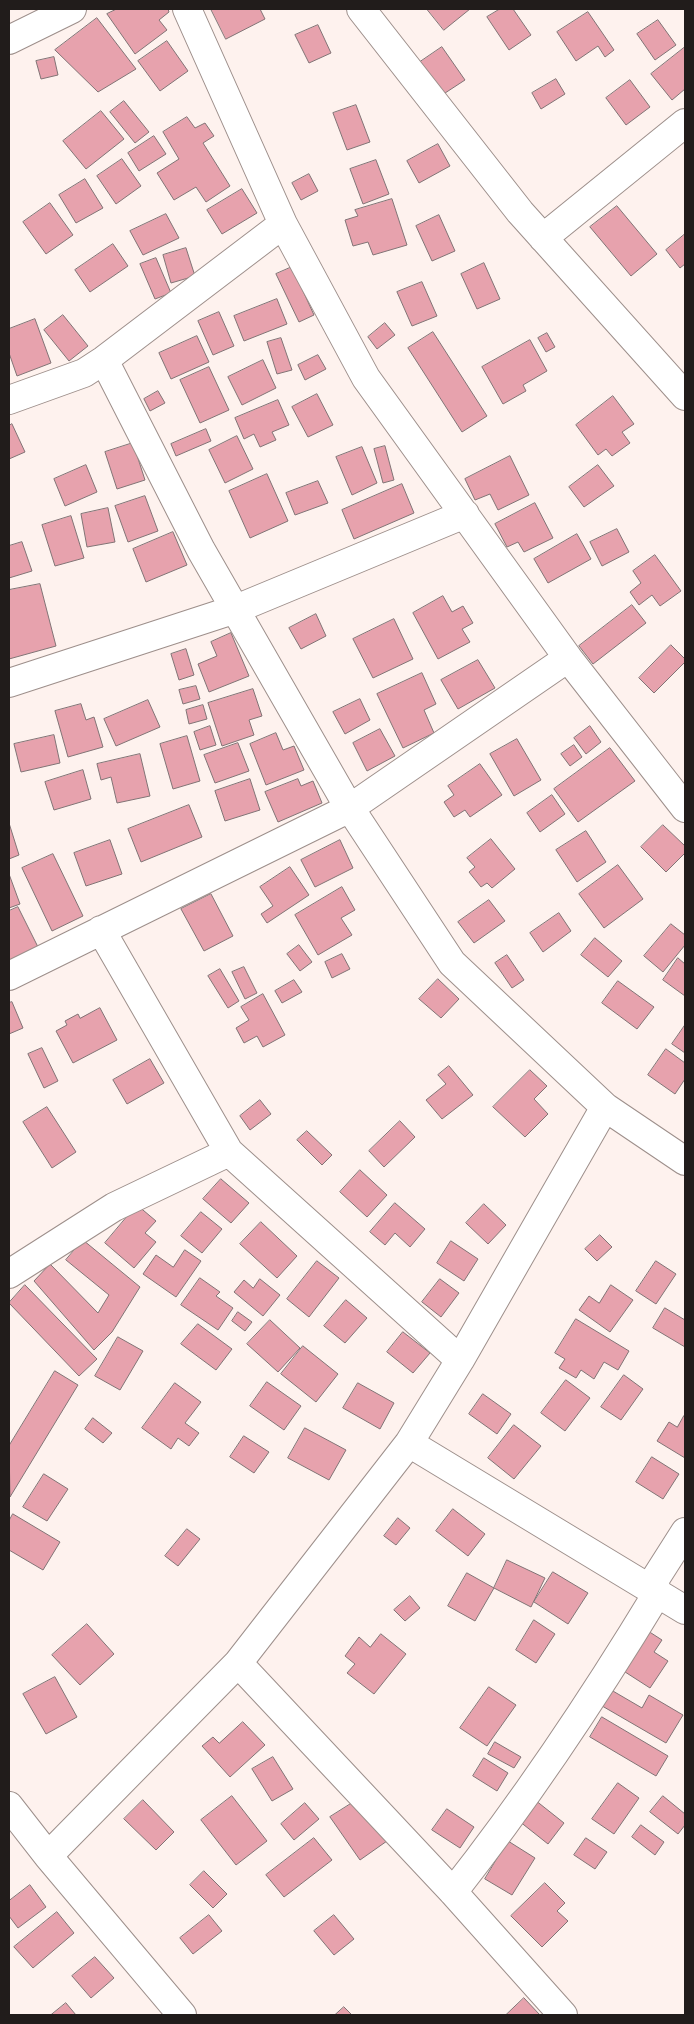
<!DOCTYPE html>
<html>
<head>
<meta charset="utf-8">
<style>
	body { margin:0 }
	#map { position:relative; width:694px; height:2024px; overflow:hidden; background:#fef2ee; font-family:"Titillium Web",sans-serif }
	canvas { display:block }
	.frame { position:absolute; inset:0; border:10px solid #211c1b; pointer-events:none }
</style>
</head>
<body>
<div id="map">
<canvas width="694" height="2024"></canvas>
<div class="frame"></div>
</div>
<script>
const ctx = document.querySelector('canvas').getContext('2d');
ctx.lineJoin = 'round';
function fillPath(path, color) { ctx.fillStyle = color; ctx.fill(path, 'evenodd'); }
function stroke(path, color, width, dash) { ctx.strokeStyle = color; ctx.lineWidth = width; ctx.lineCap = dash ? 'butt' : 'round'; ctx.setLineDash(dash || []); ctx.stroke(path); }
const building = new Path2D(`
	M117,9H168L169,12L159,20L167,30L135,54L107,14Z
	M211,9H260L265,19L226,39Z
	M427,9H470L444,30Z
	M500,9H513L531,35L509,50L487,17Z
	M588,12L614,50L605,57L598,46L576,61L557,32Z
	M97,18L136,69L98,92L55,50Z
	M658,20L676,45L655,60L637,34Z
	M318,25L331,53L309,63L295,35Z
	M167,41L188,71L160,91L138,61Z
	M442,47L465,80L442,95L420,62Z
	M685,47V89L672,100L651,74Z
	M54,57L58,75L41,79L36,61Z
	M556,79L565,94L541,109L532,93Z
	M630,80L650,107L626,125L606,98Z
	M124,101L149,132L135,143L110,112Z
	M356,105L370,142L347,150L333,113Z
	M101,111L124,139L86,169L63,141Z
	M187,117L195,128L205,123L214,136L203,143L230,186L206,202L196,187L174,200L157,173L179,159L163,132Z
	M154,136L166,154L139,171L128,153Z
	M438,144L450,166L419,183L407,161Z
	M122,159L141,186L116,204L97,176Z
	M376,160L389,194L363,204L350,169Z
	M309,174L318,191L301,200L292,183Z
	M85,179L103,208L76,223L59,195Z
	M242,189L257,213L222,234L207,210Z
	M392,199L407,245L373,255L368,242L353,246L345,220L358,216L355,210Z
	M50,203L73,235L46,254L23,222Z
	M617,206L657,254L631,276L590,227Z
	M166,214L179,238L143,255L130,231Z
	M439,215L455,251L432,261L416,226Z
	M685,234V264L680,268L666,250Z
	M113,244L128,266L90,292L75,270Z
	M186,248L195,276L171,283L163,255Z
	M156,258L171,293L155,299L140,264Z
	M484,263L500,299L477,309L461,274Z
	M292,267L314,315L299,322L276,274Z
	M422,282L437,316L412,326L397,292Z
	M277,299L287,324L244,341L234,316Z
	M219,312L234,346L213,355L198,321Z
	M63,315L88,346L69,361L44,330Z
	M35,319L51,363L17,376L9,353V329Z
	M385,323L395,335L377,349L368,337Z
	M433,332L487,416L462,432L408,348Z
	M547,333L555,347L546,352L538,338Z
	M197,336L209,362L171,379L159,353Z
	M281,338L292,370L277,374L267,342Z
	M530,340L547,371L523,385L526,391L503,404L482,367Z
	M318,355L326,369L305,380L298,365Z
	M263,360L276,388L242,405L228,377Z
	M209,367L229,410L200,423L180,380Z
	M158,391L165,403L150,411L144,399Z
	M317,394L333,425L308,437L292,407Z
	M613,396L634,424L622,432L630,443L612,456L606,449L598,455L576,425Z
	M278,400L289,425L272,432L276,440L260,447L254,434L244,439L235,418Z
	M12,424L25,452L9,459V426Z
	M206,429L211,441L176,456L171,444Z
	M237,436L253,469L225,483L209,450Z
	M133,443L145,480L117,489L105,452Z
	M385,446L394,480L383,483L374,449Z
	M362,447L377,483L352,495L336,457Z
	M510,456L529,495L498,510L490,494L475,500L465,479Z
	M86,465L97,492L65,506L54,479Z
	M598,465L614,486L584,507L569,487Z
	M267,474L288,521L250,538L229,491Z
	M318,481L328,503L295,515L286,493Z
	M402,484L414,513L354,539L342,510Z
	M145,496L158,531L128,542L115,506Z
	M535,503L553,538L524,552L518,542L507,547L495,524Z
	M108,508L115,542L87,547L81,514Z
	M71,516L84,558L55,566L42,525Z
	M617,529L629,552L602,566L590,542Z
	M173,532L187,565L146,582L133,549Z
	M577,534L591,559L548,583L534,559Z
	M22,542L32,571L9,578V546Z
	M655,555L681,591L660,606L652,595L639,605L630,592L641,583L633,571Z
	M40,584L56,646L9,659V590Z
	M443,596L452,612L463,606L473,623L462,629L470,642L438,659L413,613Z
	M632,605L646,623L593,664L579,646Z
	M316,614L326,636L301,649L289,628Z
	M394,619L413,659L373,678L353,639Z
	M231,633L249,676L209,692L198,664L217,656L211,642Z
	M671,645L685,659V662L654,693L639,678Z
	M186,649L194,675L179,680L171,654Z
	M478,660L495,688L458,709L441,680Z
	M422,673L436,704L424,710L434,733L403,748L377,694Z
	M196,686L200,699L183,704L179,690Z
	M253,689L262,716L249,720L254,735L222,746L208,703Z
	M360,699L370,720L345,734L333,712Z
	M148,700L160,727L116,746L104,719Z
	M81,704L86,720L94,717L103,747L68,757L55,711Z
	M203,705L207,719L189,724L186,710Z
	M210,726L216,745L200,750L194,732Z
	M590,726L601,742L586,754L574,738Z
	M380,729L395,756L367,771L353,743Z
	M276,733L283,750L294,746L304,770L266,785L250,744Z
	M54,735L60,763L21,772L14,744Z
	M187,736L200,781L173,789L160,744Z
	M517,739L541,780L514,796L490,754Z
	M238,743L249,771L215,783L204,755Z
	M574,745L582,757L570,766L561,754Z
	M610,748L635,781L578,822L554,789Z
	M140,754L150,796L117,803L111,777L101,780L97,764Z
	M480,764L502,795L470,817L465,810L454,817L444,802L454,795L448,786Z
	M83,770L91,799L54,810L45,782Z
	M250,779L260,810L225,821L215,791Z
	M298,779L301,786L313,781L322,803L278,822L265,792Z
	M552,795L565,814L540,832L527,813Z
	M189,805L202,837L141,862L128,829Z
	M9,823L19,855L9,859Z
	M663,825L685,846V853L666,872L641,847Z
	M586,831L606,862L577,882L556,850Z
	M491,839L515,869L492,888L487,883L481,887L469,872L475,867L467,858Z
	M110,840L122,874L86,886L74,853Z
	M340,840L353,868L315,887L301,860Z
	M53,854L83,916L52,931L22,868Z
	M618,865L643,899L604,928L579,894Z
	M290,867L309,895L267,923L261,914L273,906L260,887Z
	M9,874L20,904L9,908Z
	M342,887L355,910L341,918L352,935L318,955L295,915Z
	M211,894L233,936L204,951L181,909Z
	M489,900L505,921L474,943L458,922Z
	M18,907L38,947L9,961V911Z
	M559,913L571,931L543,952L530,933Z
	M671,924L685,935V945L663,972L644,956Z
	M595,938L622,961L608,977L581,955Z
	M299,945L312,962L300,971L287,954Z
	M342,954L350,969L332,978L325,962Z
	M507,955L524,980L512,988L495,963Z
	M678,958L685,964V996L663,980Z
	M244,967L257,993L245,999L232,972Z
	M220,969L239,1001L228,1008L208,976Z
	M438,979L459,999L441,1018L419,999Z
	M294,980L302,992L282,1003L275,991Z
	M618,981L654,1007L637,1029L602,1003Z
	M263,994L285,1035L263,1047L257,1036L244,1043L236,1028L249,1020L241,1007Z
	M12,1002L23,1028L9,1034V1003Z
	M100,1008L117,1040L73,1063L56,1031L67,1025L65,1021L78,1014L80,1018Z
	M685,1025V1053L672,1044Z
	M42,1048L58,1081L44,1088L28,1054Z
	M666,1049L685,1063V1079L675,1094L648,1075Z
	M150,1059L164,1083L127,1104L113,1080Z
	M449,1066L473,1095L442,1119L426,1100L446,1084L438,1075Z
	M530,1070L547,1086L534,1099L548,1114L525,1137L493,1107Z
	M260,1100L271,1114L250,1130L240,1116Z
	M47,1107L76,1152L52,1168L23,1122Z
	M400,1121L415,1137L384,1167L369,1151Z
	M307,1131L332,1155L322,1165L297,1140Z
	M360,1170L387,1195L367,1217L340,1192Z
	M221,1179L249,1203L231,1223L203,1199Z
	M395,1203L425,1229L410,1247L395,1233L385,1245L370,1232Z
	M484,1204L506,1225L488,1244L466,1223Z
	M137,1205L156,1221L145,1233L156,1242L134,1268L105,1243Z
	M201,1212L222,1229L202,1253L181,1236Z
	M261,1222L297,1256L277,1278L240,1244Z
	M600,1235L612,1247L597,1261L585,1249Z
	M83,1240L140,1287L112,1332L94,1350L34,1281L50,1264L98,1313L109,1295L66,1260Z
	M451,1241L478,1259L464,1281L437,1263Z
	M185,1250L201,1261L176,1297L143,1274L156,1255L173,1267Z
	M317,1261L339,1278L309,1317L287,1299Z
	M656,1261L676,1274L656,1304L636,1291Z
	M200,1278L220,1292L216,1296L233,1308L218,1330L181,1305Z
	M260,1279L280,1295L263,1316L234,1292L244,1280L253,1288Z
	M440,1279L459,1293L441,1317L422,1302Z
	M25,1285L97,1359L79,1376L9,1303Z
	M611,1285L633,1300L610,1332L579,1310L589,1296L599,1303Z
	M346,1300L367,1318L345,1343L324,1326Z
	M665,1308L685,1320V1347L653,1328Z
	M238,1312L252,1322L245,1331L232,1321Z
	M576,1319L629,1351L618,1370L604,1362L594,1379L581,1370L576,1378L559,1368L565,1359L555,1353Z
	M270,1320L300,1348L278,1372L247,1344Z
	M198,1324L232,1349L216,1370L181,1344Z
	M403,1332L430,1353L413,1373L387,1352Z
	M118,1337L143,1351L120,1390L95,1376Z
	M303,1346L338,1374L316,1402L281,1374Z
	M55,1371L78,1385L10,1497L9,1446Z
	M624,1375L643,1389L621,1420L601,1407Z
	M566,1380L590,1398L565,1431L541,1413Z
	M267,1382L301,1406L284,1430L250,1406Z
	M175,1383L201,1402L185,1423L199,1433L189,1446L178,1438L171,1449L142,1428Z
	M358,1383L394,1403L380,1429L343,1408Z
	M483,1394L511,1414L497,1434L469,1414Z
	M684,1416L685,1418V1458L657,1441L669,1422L677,1427Z
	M93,1418L112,1433L103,1443L85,1429Z
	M514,1425L541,1446L514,1479L488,1458Z
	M305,1428L346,1450L329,1480L288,1458Z
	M244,1436L269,1452L254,1473L230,1457Z
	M652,1457L679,1474L663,1499L636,1482Z
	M44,1474L68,1489L47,1521L23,1507Z
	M453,1509L485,1534L468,1556L436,1531Z
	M13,1514L60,1542L43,1570L9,1550V1521Z
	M398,1518L410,1528L396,1545L384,1536Z
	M187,1529L200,1539L178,1566L165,1556Z
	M507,1560L545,1578L531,1607L494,1588Z
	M553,1572L588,1593L568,1624L534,1602Z
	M467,1573L494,1588L475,1621L448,1606Z
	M410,1596L420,1608L405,1621L394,1610Z
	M534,1620L555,1634L536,1663L516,1650Z
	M87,1624L114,1654L80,1685L52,1655Z
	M648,1631L662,1640L654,1652L668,1661L650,1688L622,1670Z
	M381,1634L406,1654L374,1694L347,1673L355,1664L345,1656L359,1637L370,1647Z
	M55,1677L77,1717L46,1734L23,1694Z
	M489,1687L516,1705L487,1746L460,1728Z
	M606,1687L642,1708L649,1695L683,1715L666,1743L597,1703Z
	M602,1717L668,1756L656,1776L590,1737Z
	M243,1722L265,1745L230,1777L202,1746L213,1737L219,1743Z
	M495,1742L521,1757L514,1768L488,1754Z
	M273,1757L293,1789L272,1801L252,1769Z
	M484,1758L508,1773L497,1791L473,1776Z
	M618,1783L639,1798L614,1834L592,1819Z
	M232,1796L267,1841L236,1865L201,1820Z
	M663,1796L685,1814V1825L678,1834L650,1812Z
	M143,1800L174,1832L156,1850L124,1819Z
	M357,1800L387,1841L360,1860L330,1817Z
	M535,1800L564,1823L548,1844L519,1821Z
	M305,1803L319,1819L294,1840L281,1824Z
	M447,1809L474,1827L460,1848L432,1830Z
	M641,1825L664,1842L655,1855L632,1837Z
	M314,1838L332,1860L284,1897L266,1875Z
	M586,1838L607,1852L595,1869L574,1855Z
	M508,1841L535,1858L512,1895L485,1879Z
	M204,1871L227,1894L213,1908L190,1885Z
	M545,1883L565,1903L557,1911L568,1921L542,1947L511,1916Z
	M30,1885L46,1907L18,1928L9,1916V1901Z
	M57,1912L74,1933L33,1968L14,1947Z
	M209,1915L222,1931L193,1954L180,1938Z
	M334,1915L354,1939L334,1955L314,1931Z
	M95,1957L114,1978L91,1998L72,1976Z
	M524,1998L540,2015H506Z
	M66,2003L76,2015H51Z
	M344,2007L352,2015H335Z`);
fillPath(building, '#e7a2ad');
stroke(building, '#817375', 1);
const street = new Path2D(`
	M187,9L283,224L366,378L568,658L685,808
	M361,9L520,212L685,396
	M9,40L72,9
	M543,238L685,123
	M104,360L201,550L344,799L452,963L605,1107L685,1161
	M9,400L84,373L104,360L283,224
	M9,683L236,609L465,514
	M101,930L229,1152L460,1360
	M9,976L350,808L568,658
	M9,1274L114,1207L229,1152
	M409,1443L685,1610
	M650,1587L685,1532
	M238,1663L453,1892L563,2015
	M9,1806L48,1856L182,2015
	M48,1856L238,1663L409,1443L460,1360L605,1107
	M453,1892C528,1797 595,1696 658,1592`);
stroke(street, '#9d8f8b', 30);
stroke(street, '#fff', 28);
</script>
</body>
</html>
